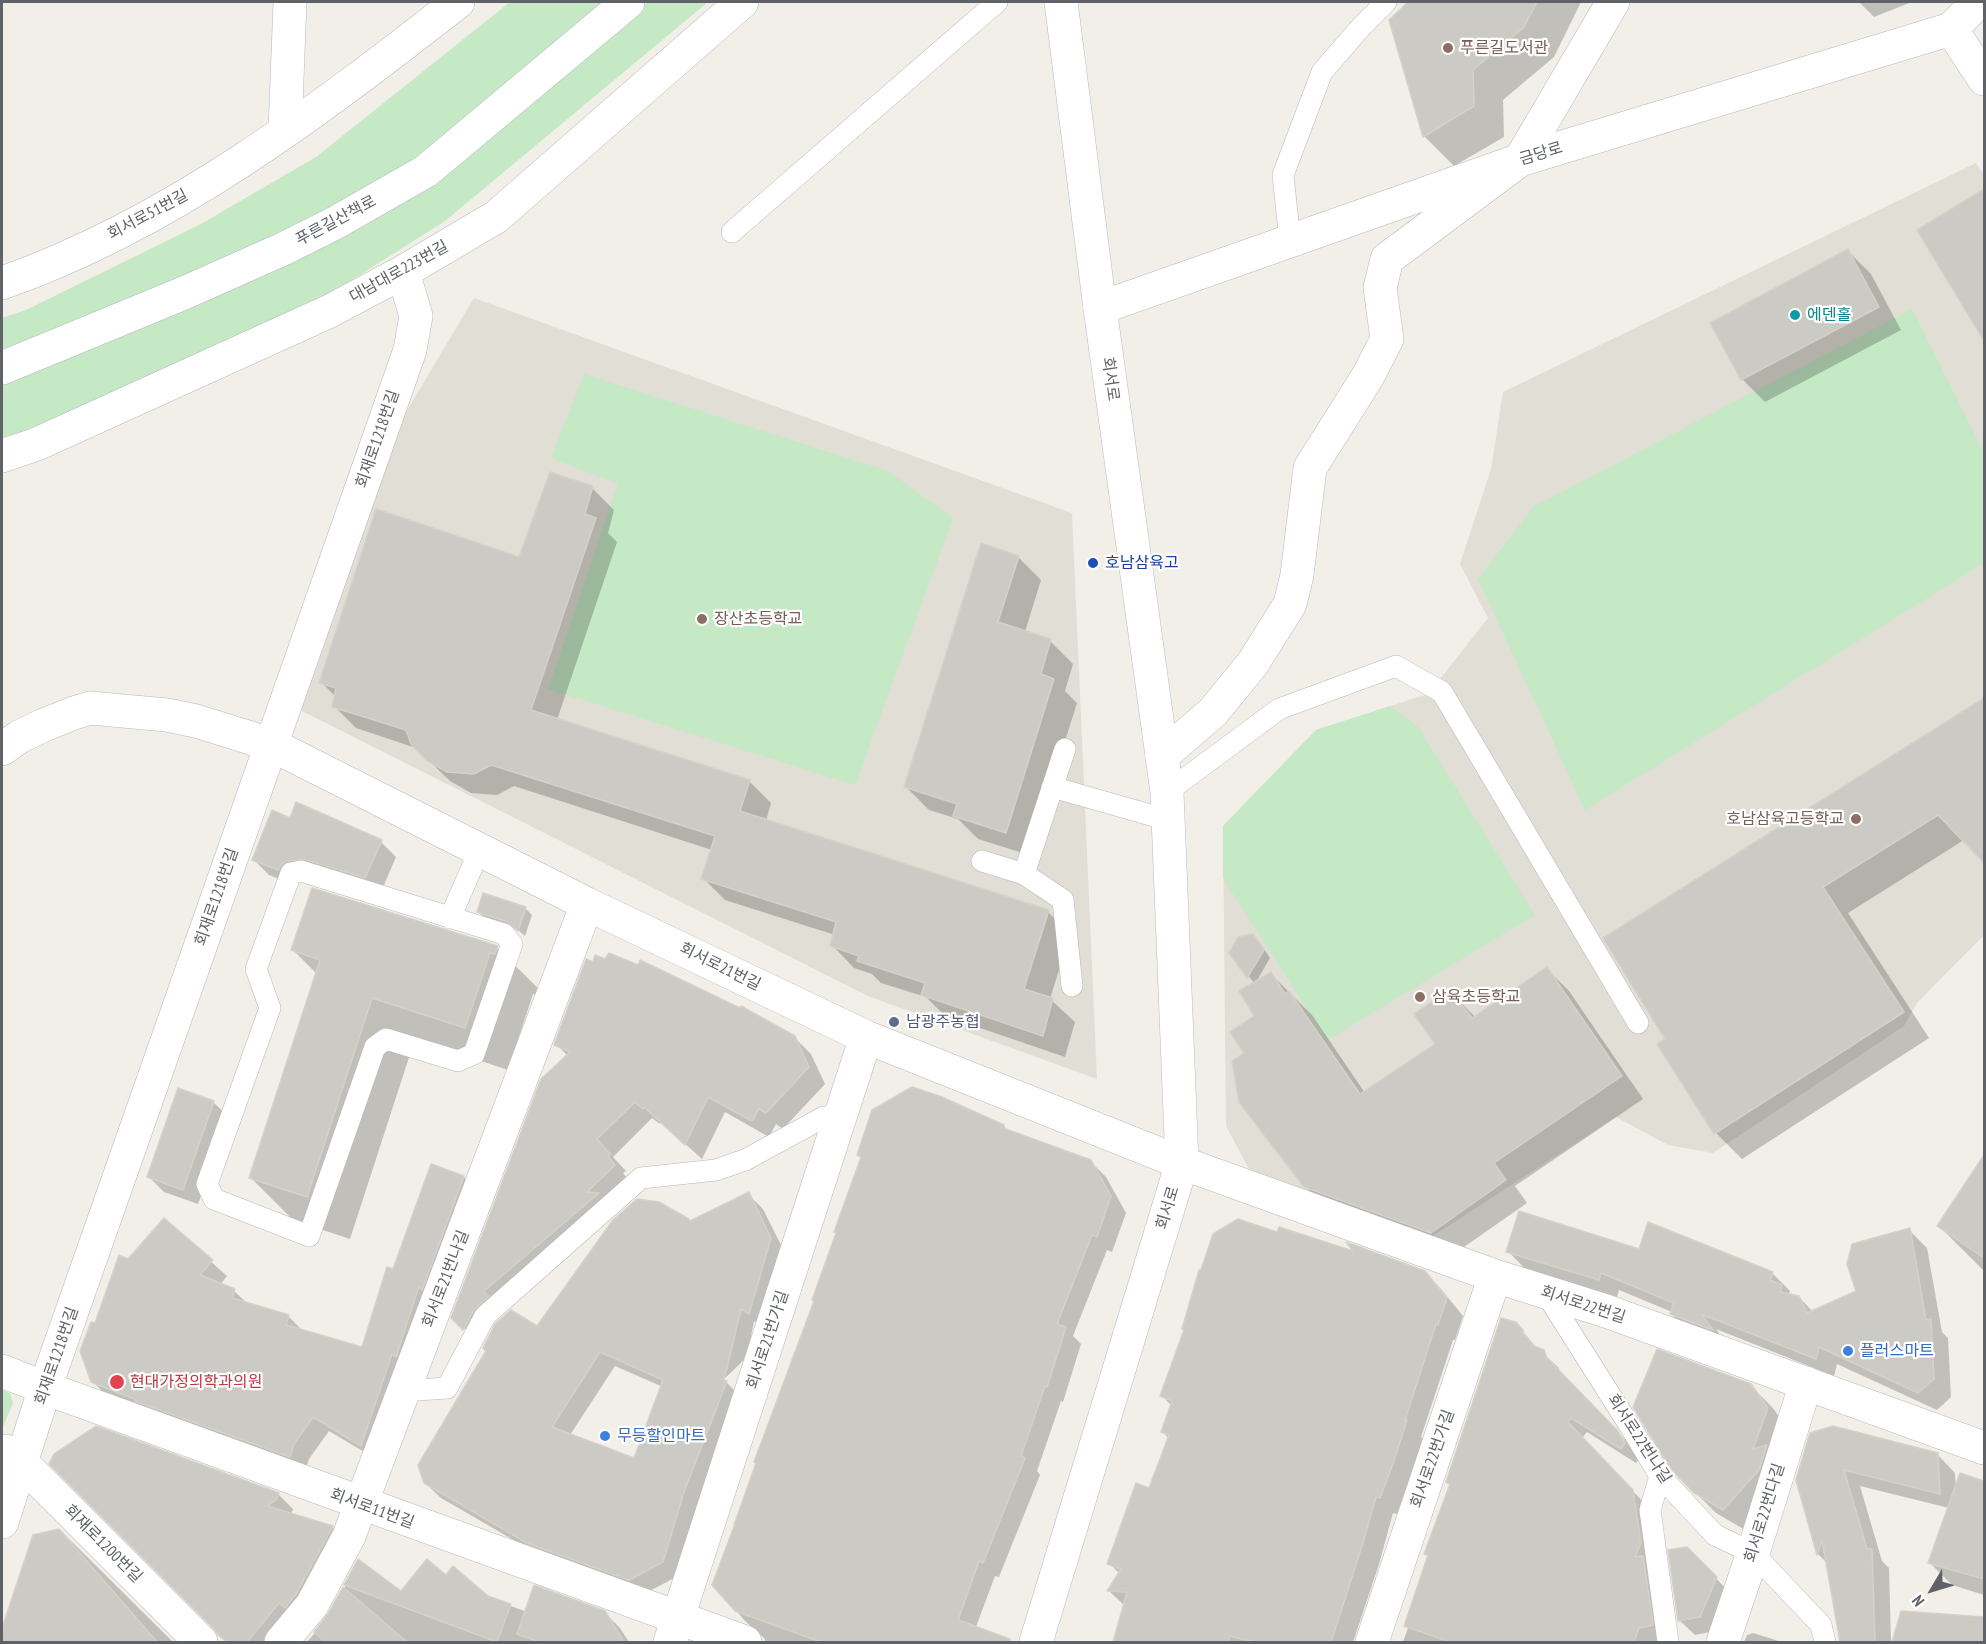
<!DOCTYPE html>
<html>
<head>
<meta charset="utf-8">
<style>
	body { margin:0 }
	#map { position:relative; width:1986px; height:1644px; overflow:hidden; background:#f1efe8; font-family:"PT Sans Narrow",sans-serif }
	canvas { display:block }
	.frame { position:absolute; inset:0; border:3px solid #5f6368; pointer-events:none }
	.north { position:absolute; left:1902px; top:1560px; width:60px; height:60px; -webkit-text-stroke:4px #fff; paint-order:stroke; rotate:232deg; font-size:16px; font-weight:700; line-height:24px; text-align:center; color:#5f6368 }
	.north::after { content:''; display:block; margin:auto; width:21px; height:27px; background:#5f6368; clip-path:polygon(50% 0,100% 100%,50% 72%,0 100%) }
</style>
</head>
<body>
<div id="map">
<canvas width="1986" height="1644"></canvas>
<div class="frame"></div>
<div class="north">N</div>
</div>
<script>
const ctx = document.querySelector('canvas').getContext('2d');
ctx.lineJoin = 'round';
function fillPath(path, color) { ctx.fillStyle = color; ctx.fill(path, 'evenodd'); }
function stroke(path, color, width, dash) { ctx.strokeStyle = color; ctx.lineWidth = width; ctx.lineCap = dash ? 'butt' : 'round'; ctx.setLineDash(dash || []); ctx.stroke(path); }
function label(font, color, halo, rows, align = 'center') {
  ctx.font = font + ' "PT Sans Narrow","Noto Sans KR",sans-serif'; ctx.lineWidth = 4.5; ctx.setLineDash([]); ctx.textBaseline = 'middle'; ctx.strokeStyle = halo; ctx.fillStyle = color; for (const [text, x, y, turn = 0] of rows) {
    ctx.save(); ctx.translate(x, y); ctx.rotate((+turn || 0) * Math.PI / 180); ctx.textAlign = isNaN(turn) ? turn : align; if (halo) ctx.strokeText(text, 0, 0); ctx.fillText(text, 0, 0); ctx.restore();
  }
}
fillPath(new Path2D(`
	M1976,163L1984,175V935L1917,1003L1904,1026L1713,1153L1668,1145L1616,1117L1433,1236L1249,1169L1226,1126L1223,826L1316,730L1428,694L1488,618L1460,564L1491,469L1503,392Z
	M474,298L1072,513L1097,1079L868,996L298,709L390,439Z`), '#e1ded6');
fillPath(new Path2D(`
	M510,2H708L445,221L339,288L245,336L19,433L2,438V318L28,309L201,224L316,157Z
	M1912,309L1984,453V563L1585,810L1478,579L1533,507Z
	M584,374L888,471L953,518L855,785L548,689L618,484L551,458Z
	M1390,706L1418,727L1535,915L1327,1040L1223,878V826L1316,730Z
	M2,1390L10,1393L13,1403L2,1429Z`), '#c5e8c5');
fillPath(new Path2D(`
	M1410,2H1581L1554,57L1503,100L1504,137L1454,166L1424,136L1390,20Z
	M1859,2H1858H1912L1874,17Z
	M1981,193L1984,196V338L1919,231Z
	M1848,251L1871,274L1901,330L1765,402L1742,379Z
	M592,488L614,510L608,533L617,542L557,720L749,781L771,803L766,821L1048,912L1070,934L1050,999L1075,1022L1065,1057L945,1016L926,997L881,983L872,974L854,968L832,945L835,935L725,900L703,878L712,850L514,786L497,795L471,793L450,781L416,748L356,728L334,706L336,697L321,682L520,559Z
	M1018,557L1041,580L1025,632L1050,641L1073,664L1065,691L1077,703L1029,855L978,839L958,819L929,810L906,787Z
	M1984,700V861L1964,840L1848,913L1929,1038L1742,1159L1716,1133L1667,1039L1605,939Z
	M291,819L381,842L396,857L381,892L297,879L294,885L269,875L254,860Z
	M525,908L532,915L525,936L517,929L486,919L478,912Z
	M1253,936L1260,943L1270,958L1255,984L1230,953Z
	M497,948L540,990L538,996L533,994L508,1070L415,1039L350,1239L293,1220L250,1177L317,974L293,950Z
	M1547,969L1569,991L1643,1099L1515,1186L1527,1203L1454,1254L1328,1209L1305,1186L1246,1053L1256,1016L1271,974L1312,1015L1365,1093L1437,1044L1450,991L1475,1017Z
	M794,1037L811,1054L825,1084L783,1129L776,1124L769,1137L725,1112L702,1159L661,1122L660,1124L652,1118L613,1157L626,1171L623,1173L630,1182L490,1326L480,1344L453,1317L568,1056L556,1044Z
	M213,1102L229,1117L198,1204L164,1192L148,1176Z
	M1004,1126L1009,1132L1090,1161L1106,1177L1126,1213L1112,1252L1107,1250L1073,1336L1081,1344L1063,1402L1061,1401L1037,1471L1040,1475L999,1577L995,1576L974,1632L982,1640L981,1642H765V1639L745,1621L721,1593L862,1158L859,1155Z
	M1984,1157V1271L1939,1226Z
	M432,1166L464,1177L479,1193L376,1459L329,1431L309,1459L305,1471L108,1397L92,1381L96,1325L129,1261L164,1220L227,1276L220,1285L234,1291L248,1304L288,1316L304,1332L363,1349L394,1271Z
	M748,1194L763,1209L785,1253L764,1327L754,1321L747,1357L721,1382H726L741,1397L678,1576L644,1594L543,1557L441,1498L425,1483L538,1328L691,1222ZM615,1366L663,1387L635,1460L570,1435Z
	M1909,1230L1927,1248L1942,1332L1948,1338L1951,1397L1937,1410L1837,1364L1834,1376L1716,1329L1728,1346L1690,1332L1671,1314L1672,1312L1619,1290L1617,1297L1526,1270L1508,1251L1640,1250L1772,1273L1790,1291L1789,1294L1791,1296L1799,1297L1813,1312L1858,1292Z
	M1278,1234L1424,1272L1441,1289L1463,1316L1455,1340H1453L1421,1437L1423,1439L1409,1481L1397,1514L1393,1513L1379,1564L1353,1642H1115L1125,1606L1109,1591L1120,1574L1109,1563L1150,1490L1169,1439L1163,1432L1172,1406L1162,1396Z
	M1516,1324L1538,1349L1558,1367L1562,1375L1632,1447L1639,1459L1636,1463L1587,1432L1582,1438L1648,1507L1667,1640L1654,1642H1403L1408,1628L1406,1626L1429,1557L1426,1553L1451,1485L1447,1482Z
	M1750,1385L1772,1407L1789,1430L1745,1530L1716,1513L1694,1491Z
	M1811,1434L1938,1455L1955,1473L1956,1489L1961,1475L1984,1482V1595L1952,1585L1929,1562L1949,1508L1860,1486L1882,1561L1889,1568L1891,1642H1841L1828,1564L1818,1554L1797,1480Z
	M51,1463L278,1494L293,1509L291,1515L332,1527L347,1542L283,1642H228Z
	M61,1531L173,1642H2V1631L34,1536Z
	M359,1561L401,1593L446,1577L487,1597L527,1612L605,1613L620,1628L629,1642H307L330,1615Z
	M1702,1564L1731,1594L1715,1631L1695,1635L1679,1620Z
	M1902,1613L1978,1618L1984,1624V1642H1894Z
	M1753,1633L1782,1642H1744L1747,1635Z`), '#0003');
const building = new Path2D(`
	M1408,2H1537L1524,27L1473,70L1474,106L1423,137L1389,20Z
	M1984,189V341L1917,230Z
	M1848,249L1879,307L1741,380L1710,323Z
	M550,472L593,486L585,514L596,518L531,710L750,780L740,811L1049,910L1024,989L1053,998L1043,1036L921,995L925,983L857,961L859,956L830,946L836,922L701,879L715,836L491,765L474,774L447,772L426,760L411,744L406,730L332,707L336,688L319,683L376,509L519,557Z
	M981,543L1019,556L998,622L1051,639L1041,674L1054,679L1006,833L953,816L957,804L904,787Z
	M1984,698V863L1938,815L1823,887L1904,1012L1714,1134L1657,1044L1665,1039L1603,938Z
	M296,802L382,840L365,878L304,859L288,861L282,864L278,870L252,860L272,810L290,818Z
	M312,888L498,946L495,954L490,953L465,1028L372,998L307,1197L249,1178L320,960L291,950Z
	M483,893L526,907L518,931L508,922L477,912Z
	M1253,934L1264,950L1247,978L1229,953L1238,937Z
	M609,953L638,965L640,960L740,1008L741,1006L795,1036L809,1067L766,1113L759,1109L752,1121L708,1097L685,1145L644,1107L643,1109L635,1102L597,1139L610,1154L608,1156L615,1165L587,1192L599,1193L483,1292L489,1296L474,1310L463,1330L451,1318L541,1079L570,1052L554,1045L586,959L593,962L595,955L605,959Z
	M1547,967L1622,1076L1494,1163L1506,1180L1431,1233L1304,1187L1239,1102L1232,1061L1244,1053L1230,1032L1254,1016L1239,991L1271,972L1285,994L1289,991L1360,1094L1435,1044L1414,1014L1450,989L1472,1018Z
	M912,1087L942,1097L1004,1125L1003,1128L1091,1160L1111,1196L1097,1237L1092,1235L1057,1324L1066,1327L1047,1387L1045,1386L1021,1456L1025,1458L983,1563L979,1561L958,1620L1010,1639V1642H821L735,1611L712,1585L735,1524L734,1525L756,1463L754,1462L760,1446L814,1301L812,1300L836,1233L834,1232L861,1157L857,1155L872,1110Z
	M178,1088L214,1101L183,1190L147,1177Z
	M1984,1155V1258L1937,1226Z
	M431,1164L464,1176L422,1290L419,1286L396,1357L392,1354L361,1446L313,1417L294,1444L290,1457L135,1401L137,1400L91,1382L80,1351L91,1322L95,1323L119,1255L128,1259L164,1218L213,1260L200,1275L235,1289L232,1298L289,1315L286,1325L362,1347L387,1267L393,1269Z
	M749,1192L771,1238L749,1314L741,1309L724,1380L727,1381L684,1492L663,1562L629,1580L527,1543L424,1483L418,1465L486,1351L483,1348L495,1324L511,1310L537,1326L613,1220L637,1199L659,1202L689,1219L690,1221ZM600,1352L663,1380L634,1458L552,1427Z
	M1519,1211L1639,1249L1648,1222L1773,1272L1770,1280L1782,1285L1780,1292L1799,1296L1807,1313L1856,1291L1847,1264L1852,1244L1910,1228L1926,1320L1931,1319L1934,1379L1918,1393L1819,1347L1816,1359L1701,1314L1713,1330L1670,1314L1674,1303L1601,1273L1599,1280L1506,1252Z
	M1238,1219L1277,1232L1279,1227L1353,1251L1346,1242L1425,1271L1447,1298L1438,1325L1436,1324L1405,1420H1407L1393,1464L1380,1498L1376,1497L1362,1546L1331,1642H1254L1230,1636L1228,1642H1113L1127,1592L1107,1591L1121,1569L1107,1564L1136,1483L1149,1488L1169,1435L1161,1432L1172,1401L1160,1396L1184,1330L1182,1329L1199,1270H1201L1213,1234Z
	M1501,1318L1516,1322L1523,1330L1524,1335L1534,1346L1544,1350L1547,1358L1617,1430L1625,1443L1621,1449L1571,1418L1568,1422L1633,1490L1641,1543L1635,1557L1643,1556L1653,1625L1639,1628L1634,1642H1450L1404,1626L1428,1555L1424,1554L1450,1484L1446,1482Z
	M1657,1349L1751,1384L1768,1408L1753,1449L1767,1445L1759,1470L1723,1510L1693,1492L1670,1468L1633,1407Z
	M96,1426L279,1493L276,1500L267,1506L333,1526L296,1594L285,1608L279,1603L247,1642H227L218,1635L214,1629L49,1464L54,1454Z
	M1833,1426L1938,1453L1940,1494L1844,1470L1867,1549H1872L1875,1642H1840L1822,1540L1817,1555L1796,1480L1810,1433Z
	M1960,1473L1984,1481V1579L1928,1563Z
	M59,1529L157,1642H2V1628L33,1535Z
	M1687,1547L1717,1577L1700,1617L1678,1621L1668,1550Z
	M358,1559L401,1591L427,1559L446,1575L453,1566L488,1596L511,1604L497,1642L344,1585Z
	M534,1585L605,1611L624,1642H540L517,1634Z
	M343,1587L407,1642H325L314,1632L328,1614Z
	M1901,1611L1984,1617V1642H1892Z`);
fillPath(building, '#cccac5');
stroke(building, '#d6d1c6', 1.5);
const lane = new Path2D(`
	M732,232L997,2
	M1290,241L1283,175L1322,72L1361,27L1386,2
	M1052,787L1168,820
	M1167,792L1279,709L1396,666L1442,692L1638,1023
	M982,861L1024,874L1063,900L1072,986
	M301,871L504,934L512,944L474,1054L458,1061L386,1039L375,1047L309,1236L214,1199L207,1184L270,1008L256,969L291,873Z
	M1024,874L1065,749
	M450,918L480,849
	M1545,1292L1633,1431L1660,1476L1715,1535L1753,1553L1821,1625L1825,1642
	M403,1391L447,1388L485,1316L641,1178L716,1170L745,1160L824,1117L840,1118
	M1660,1476L1650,1510L1668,1642`);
const street = new Path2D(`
	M1951,29L1984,79
	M285,131L290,2
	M2,283C171,224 318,111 458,2
	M1100,308L1520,160L1951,29L1978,2
	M2,368L184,293L283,249L335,223L426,171L628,2
	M2,456L37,444L330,311L403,272L496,217L742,2
	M2,749L19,737L44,725L74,713L90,708L167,715L196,721L270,744L587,904L866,1037L1182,1163L1495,1276L1606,1311L1984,1448
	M1162,756L1213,712L1253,663L1290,604L1297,575L1310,468L1368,376L1387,339L1380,288L1387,259L1520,160L1613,2
	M2,1371L45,1388L745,1642
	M5,1451L21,1462L201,1642
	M2,1522L45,1388L410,350L416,316L403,272
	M281,1642L312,1605L349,1536L587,904
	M670,1642L866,1037
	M1372,1642L1495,1276
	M1723,1642L1753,1553L1806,1383`);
const secondary = new Path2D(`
	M1036,1642L1182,1163L1167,792L1100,308L1061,2`);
stroke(lane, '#b5b8bc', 22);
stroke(street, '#b5b8bc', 34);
stroke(secondary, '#b6babf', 34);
stroke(lane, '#fff', 21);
stroke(street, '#fff', 33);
stroke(secondary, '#fff', 33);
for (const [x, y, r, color] of [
	[1448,48,6,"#8d6e63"],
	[1795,315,6,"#0f9aa8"],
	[1093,563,6,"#1a4fb4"],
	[702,619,6,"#8d6e63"],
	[1856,819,6,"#8d6e63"],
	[1420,997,6,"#8d6e63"],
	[894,1022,6,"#5c6f8a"],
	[1848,1351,6,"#3f7fe0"],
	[117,1382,8,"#e0444e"],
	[605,1436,6,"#3f7fe0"]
]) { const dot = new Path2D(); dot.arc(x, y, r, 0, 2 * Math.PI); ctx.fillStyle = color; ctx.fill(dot); stroke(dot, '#fff', 2); }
label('16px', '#785e54', '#fff', [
	["푸른길도서관",1460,48],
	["장산초등학교",714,619],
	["호남삼육고등학교",1844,819,"right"],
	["삼육초등학교",1432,997]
], 'left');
label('16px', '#5f6368', '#fff', [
	["금당로",1541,154,-17],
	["회서로51번길",148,215,-28],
	["푸른길산책로",336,221,-28],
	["대남대로223번길",399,272,-29],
	["회서로",1110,379,82],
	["회재로1218번길",378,439,-71],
	["회재로1218번길",217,897,-71],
	["회서로21번길",720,967,26],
	["회서로",1168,1208,-73],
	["회서로21번나길",446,1279,-69],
	["회서로22번길",1583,1305,18],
	["회서로21번가길",768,1340,-72],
	["회재로1218번길",57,1356,-71],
	["회서로22번나길",1639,1439,57],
	["회서로22번가길",1433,1459,-71],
	["회서로11번길",372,1509,20],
	["회서로22번다길",1765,1513,-73],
	["회재로1200번길",103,1544,45]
]);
label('16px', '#0d838f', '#fff', [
	["에덴홀",1807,315]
], 'left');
label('16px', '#164399', '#fff', [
	["호남삼육고",1105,563]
], 'left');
label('16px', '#4e5e75', '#fff', [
	["남광주농협",906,1022]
], 'left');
label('16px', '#366cbe', '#fff', [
	["플러스마트",1860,1351],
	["무등할인마트",617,1436]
], 'left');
label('16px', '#be3a42', '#fff', [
	["현대가정의학과의원",130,1382]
], 'left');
</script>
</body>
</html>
